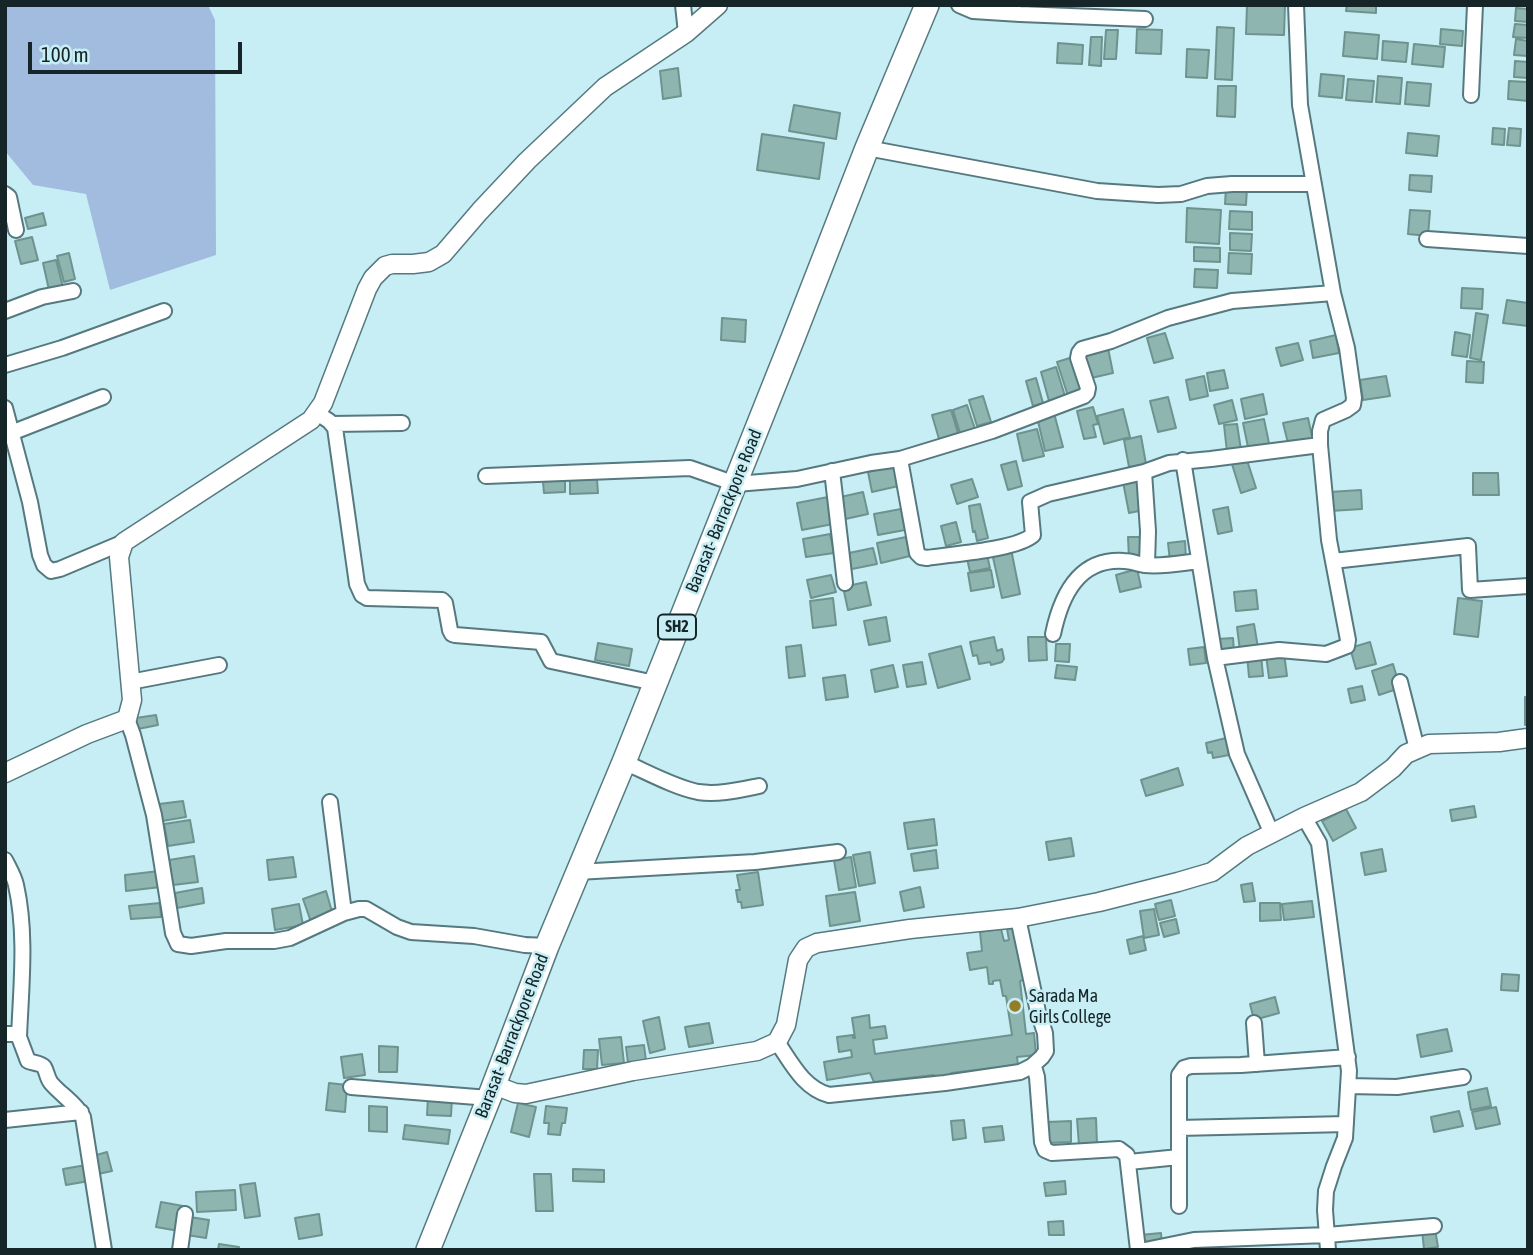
<!DOCTYPE html>
<html>
<head>
<meta charset="utf-8">
<style>
	body { margin:0 }
	#map { position:relative; width:1533px; height:1255px; overflow:hidden; background:#c7eef5; font-family:"Asap Condensed",sans-serif }
	canvas { display:block }
	.frame { position:absolute; inset:0; border:7px solid #162528; pointer-events:none }
	.scale { position:absolute; left:28px; top:42px; width:214px; height:32px; box-sizing:border-box; border:4px solid #162528; border-top:0; padding-left:9px; font-size:21px; line-height:24px; white-space:nowrap; color:#162528; -webkit-text-stroke:5px #c7eef5; paint-order:stroke }
</style>
</head>
<body>
<div id="map">
<canvas width="1533" height="1255"></canvas>
<div class="frame"></div>
<div class="scale">100 m</div>
</div>
<script>
const ctx = document.querySelector('canvas').getContext('2d');
ctx.lineJoin = 'round';
function fillPath(path, color) { ctx.fillStyle = color; ctx.fill(path, 'evenodd'); }
function stroke(path, color, width, dash) { ctx.strokeStyle = color; ctx.lineWidth = width; ctx.lineCap = dash ? 'butt' : 'round'; ctx.setLineDash(dash || []); ctx.stroke(path); }
function label(font, color, halo, rows, align = 'center') {
  ctx.font = font + ' "Asap Condensed",sans-serif'; ctx.lineWidth = 5; ctx.setLineDash([]); ctx.textBaseline = 'middle'; ctx.strokeStyle = halo; ctx.fillStyle = color; for (const [text, x, y, turn = 0] of rows) {
    ctx.save(); ctx.translate(x, y); ctx.rotate((+turn || 0) * Math.PI / 180); ctx.textAlign = isNaN(turn) ? turn : align; if (halo) ctx.strokeText(text, 0, 0); ctx.fillText(text, 0, 0); ctx.restore();
  }
}
fillPath(new Path2D(`
	M5,5H208L215,20L216,255L110,290L86,194L33,185L5,151Z`), '#a2bcdf');
const building = new Path2D(`
	M1247,5H1285L1284,35L1246,34Z
	M1347,5H1376V13L1346,11Z
	M1516,8L1528,9V22L1515,21Z
	M1515,24L1528,25V38L1513,37Z
	M1217,27L1234,28L1232,80L1215,79Z
	M1137,29L1162,30L1161,54L1136,53Z
	M1441,29L1463,31L1462,46L1440,44Z
	M1106,30H1118L1116,59H1104Z
	M1345,32L1379,35L1377,59L1343,56Z
	M1091,37H1102L1101,66L1089,65Z
	M1516,39L1528,41V56L1514,55Z
	M1383,41L1408,43L1406,62L1382,60Z
	M1058,43L1083,45L1082,64L1057,63Z
	M1414,44L1445,47L1443,67L1412,64Z
	M1187,49L1209,50L1207,78L1186,77Z
	M1515,61L1528,62V78L1514,77Z
	M678,68L681,96L663,99L660,71Z
	M1321,74L1344,76L1342,98L1319,96Z
	M1378,76L1402,78L1400,104L1376,102Z
	M1348,79L1374,81L1372,102L1346,100Z
	M1509,81L1528,82V101L1508,99Z
	M1407,82L1431,84L1429,106L1405,104Z
	M1218,86H1236L1235,117L1217,116Z
	M794,105L840,113L836,139L789,131Z
	M1493,128L1505,129L1504,145L1492,144Z
	M1509,128L1521,129L1520,146L1507,145Z
	M1408,133L1439,136L1437,156L1406,153Z
	M762,134L824,143L819,179L757,170Z
	M1410,175L1432,176L1431,192L1409,190Z
	M1226,187L1247,188L1246,205L1225,204Z
	M1187,208L1221,210L1219,244L1186,242Z
	M1410,210L1430,211L1428,236L1408,234Z
	M1230,211L1252,212V230L1229,229Z
	M43,213L46,225L28,229L25,218Z
	M1230,233L1252,234L1251,251L1230,250Z
	M32,237L38,260L21,264L15,241Z
	M1194,247L1220,248V262L1194,261Z
	M69,253L75,279L64,282L57,256Z
	M1229,253L1252,254L1251,274L1228,273Z
	M56,260L63,287L49,290L43,263Z
	M1195,269L1218,270L1217,288L1194,287Z
	M1462,288L1483,289L1482,309L1461,308Z
	M1507,300L1528,303V326L1503,323Z
	M1476,313L1488,315L1481,360L1470,358Z
	M722,318L746,320L745,342L721,340Z
	M1455,332L1470,335L1467,357L1452,355Z
	M1165,333L1173,358L1154,363L1147,338Z
	M1336,335L1339,353L1313,358L1310,341Z
	M1298,343L1303,360L1281,366L1276,348Z
	M1108,348L1113,373L1087,379L1082,354Z
	M1073,357L1084,392L1068,396L1057,362Z
	M1467,361L1484,362L1483,383L1466,382Z
	M1056,367L1065,396L1049,401L1041,372Z
	M1224,370L1228,388L1210,391L1207,373Z
	M1204,376L1208,396L1190,400L1186,380Z
	M1386,376L1390,396L1363,400L1360,380Z
	M1036,378L1043,403L1033,406L1026,381Z
	M1263,394L1267,414L1245,419L1241,399Z
	M983,396L991,422L977,426L969,400Z
	M1168,397L1176,428L1158,432L1150,401Z
	M1232,400L1237,420L1219,424L1214,405Z
	M967,405L975,429L960,433L953,410Z
	M1093,407L1098,424L1093,425L1096,437L1084,439L1077,411Z
	M1123,409L1130,437L1104,444L1097,416Z
	M951,410L958,433L939,439L932,415Z
	M1054,413L1063,447L1045,451L1037,417Z
	M1308,418L1313,441L1289,447L1283,423Z
	M1264,419L1270,448L1249,452L1243,423Z
	M1237,424L1241,450L1227,452L1224,425Z
	M1037,429L1044,456L1023,461L1017,434Z
	M1141,436L1146,464L1129,467L1124,440Z
	M1246,457L1256,488L1241,493L1231,461Z
	M1016,461L1022,486L1008,490L1001,465Z
	M899,465L903,485L872,492L868,472Z
	M1473,473H1498L1499,495H1473Z
	M597,479L598,493L570,494V480Z
	M972,479L978,497L957,504L951,485Z
	M1138,479L1144,510L1129,513L1123,482Z
	M565,480V492L544,493L543,482Z
	M1361,490L1362,509L1330,511L1329,492Z
	M863,492L868,514L841,520L836,498Z
	M828,497L833,524L802,530L797,503Z
	M980,504L988,538L977,541L975,531L973,532L969,506Z
	M1228,507L1232,531L1218,534L1213,510Z
	M901,509L905,530L878,535L874,514Z
	M956,522L961,542L946,546L941,526Z
	M830,534L834,553L806,557L803,539Z
	M906,537L910,556L881,563L877,543Z
	M1128,537H1142L1143,558L1129,559Z
	M1185,541L1186,560L1170,561L1168,543Z
	M873,548L877,564L847,570L844,554Z
	M1011,549L1020,594L1002,598L992,553Z
	M986,551L990,568L970,572L966,554Z
	M1137,569L1141,587L1120,592L1116,575Z
	M991,570L994,587L971,591L968,573Z
	M831,575L836,592L811,598L807,580Z
	M866,582L871,605L848,610L843,587Z
	M1256,590L1258,609L1236,611L1234,592Z
	M833,598L836,625L813,628L810,601Z
	M1458,598L1482,601L1478,637L1454,634Z
	M886,617L890,641L869,645L864,621Z
	M1254,624L1258,648L1240,651L1237,627Z
	M994,637L997,651L1002,649L1004,659L1002,662L991,665L990,662L979,664L977,655L973,656L970,642Z
	M1028,637H1046L1047,660L1029,661Z
	M1233,638L1234,652L1218,653L1217,639Z
	M1370,642L1376,664L1356,669L1350,648Z
	M598,643L632,649L629,666L595,660Z
	M1056,644H1070L1069,662L1055,661Z
	M801,645L805,676L789,678L786,647Z
	M961,646L970,679L938,688L929,654Z
	M1204,647L1206,663L1190,665L1188,649Z
	M1284,653L1287,676L1269,678L1266,655Z
	M1261,654L1263,676L1249,677L1247,655Z
	M922,662L926,684L907,687L903,665Z
	M1393,664L1400,688L1379,695L1372,671Z
	M893,665L898,687L875,692L871,670Z
	M1057,665L1077,667L1075,680L1055,678Z
	M845,675L848,697L826,700L823,678Z
	M1362,686L1365,700L1351,703L1348,689Z
	M1525,697H1528V725H1525Z
	M156,715L158,725L138,729L136,718Z
	M1226,738L1229,755L1213,758L1212,752L1208,753L1206,743Z
	M1178,768L1183,785L1146,796L1141,780Z
	M183,801L186,817L162,821L159,804Z
	M1474,806L1476,817L1452,821L1450,810Z
	M1346,809L1356,828L1333,841L1322,821Z
	M934,819L937,845L908,849L904,823Z
	M190,820L194,842L168,846L164,824Z
	M1071,838L1074,856L1049,860L1046,842Z
	M1382,849L1386,871L1365,875L1361,853Z
	M936,850L938,868L914,871L911,854Z
	M870,852L875,883L859,886L853,855Z
	M194,856L198,882L173,885L169,860Z
	M293,857L296,877L269,880L267,860Z
	M851,857L856,887L839,890L834,860Z
	M159,871L161,887L126,891L125,875Z
	M758,872L763,905L742,908L741,902H738L736,890H740L737,875Z
	M1252,883L1255,901L1244,902L1241,885Z
	M920,887L924,907L904,911L900,892Z
	M202,888L204,903L177,908L175,893Z
	M326,891L333,915L311,922L303,899Z
	M855,892L860,921L830,926L826,896Z
	M1171,900L1175,916L1159,920L1155,904Z
	M1312,901L1314,917L1284,920L1282,904Z
	M160,903L161,917L131,919L129,906Z
	M1260,903H1280L1281,920L1260,921Z
	M299,904L303,925L275,930L272,909Z
	M1154,909L1159,935L1144,938L1140,911Z
	M1176,919L1179,933L1164,937L1160,923Z
	M1017,928L1024,980L1020,981L1026,1034L1034,1033L1036,1055L1017,1057L1018,1065L951,1073L952,1077L934,1080V1075L874,1082L870,1073L827,1080L824,1062L852,1057L851,1050L839,1052L837,1037L853,1035V1038H855L852,1018L869,1015L870,1028L885,1026L887,1038L873,1040L875,1054L1012,1035L1006,996H1003L1000,980L993,981V984H989L987,967L970,970L967,953L982,951L980,932L1001,929L1004,941L1009,940L1007,929Z
	M1143,936L1146,950L1130,954L1127,940Z
	M1502,974L1519,975L1518,991L1501,990Z
	M1275,997L1279,1013L1254,1020L1250,1004Z
	M659,1017L665,1049L650,1053L643,1021Z
	M709,1023L713,1043L689,1047L685,1027Z
	M1447,1029L1452,1051L1421,1057L1417,1035Z
	M621,1037L624,1063L602,1065L599,1039Z
	M644,1045L646,1061L628,1063L626,1047Z
	M379,1046L398,1047L397,1072H379Z
	M584,1050H598L597,1069H583Z
	M362,1054L365,1075L344,1078L341,1057Z
	M329,1083L347,1085L345,1112L326,1110Z
	M1487,1088L1491,1106L1471,1110L1468,1092Z
	M428,1097L452,1098L451,1116L427,1115Z
	M518,1103L536,1107L529,1137L511,1132Z
	M369,1106L387,1107V1132L369,1131Z
	M546,1106L567,1108L565,1123H562L560,1135L548,1134L549,1123H544Z
	M1496,1107L1500,1124L1476,1129L1472,1112Z
	M1459,1111L1463,1126L1434,1132L1431,1117Z
	M1096,1118L1097,1144L1079,1145L1077,1119Z
	M964,1120L966,1138L953,1140L951,1121Z
	M1071,1121V1142L1048,1143L1047,1122Z
	M405,1125L450,1130L448,1144L403,1139Z
	M1002,1126L1004,1140L985,1142L983,1128Z
	M107,1152L112,1171L98,1174L93,1156Z
	M86,1165L89,1181L66,1185L63,1169Z
	M573,1169L604,1170V1182L573,1181Z
	M534,1174H551L553,1211H536Z
	M1065,1181L1066,1194L1046,1196L1044,1183Z
	M255,1183L260,1216L245,1218L240,1185Z
	M235,1190L236,1210L197,1212L196,1192Z
	M161,1202L183,1206L179,1231L156,1227Z
	M319,1214L322,1235L299,1239L295,1218Z
	M190,1217L209,1220L206,1238L187,1235Z
	M1063,1221L1064,1235H1049L1048,1222Z
	M1435,1229L1438,1247L1424,1249L1422,1230Z
	M1161,1233L1162,1245L1141,1246L1140,1235Z
	M219,1244L239,1247L238,1250H218Z`);
fillPath(building, '#8fb5b0');
stroke(building, '#6e938e', 2);
const minor = new Path2D(`
	M683,5L686,33
	M959,5L973,11L1020,14L1145,19
	M1471,95L1475,5
	M867,148L1097,191L1158,195L1181,194L1207,186L1232,184H1314
	M5,194L9,197L16,230
	M1427,239L1528,246
	M5,311L42,297L73,291
	M5,365L62,348L164,311
	M5,408L30,502L40,555L44,565L51,571L60,569L124,542
	M317,413L329,421L335,428L357,584L362,595L367,598L442,600L445,603L450,630L452,634L455,635L541,642L551,661L655,683
	M332,424L402,423
	M11,433L103,397
	M900,459L917,553L921,557L927,558C951,554 1016,550 1033,535L1030,502L1048,494L1144,472L1169,463L1211,459L1320,445V431L1323,420L1346,410L1353,405L1354,398L1347,348L1333,293L1300,105L1296,5
	M1183,460L1215,658L1279,650L1326,654L1347,646L1348,640L1329,540L1320,445
	M832,471L845,583
	M1144,472L1148,531L1147,565
	M486,476L690,468L736,484L797,479L871,463L900,459L992,431L1084,396L1087,393L1088,388L1078,358L1079,353L1082,349L1111,341L1168,318L1232,301L1333,293
	M1333,561L1468,546L1470,590L1528,586
	M1053,634C1061,596 1078,558 1124,561C1131,561 1138,564 1145,565C1162,567 1182,563 1199,561
	M1215,658L1237,754L1272,834
	M130,682L219,665
	M1400,682L1417,749
	M127,719L133,735L154,815L173,933L178,944L191,946L226,941H274L290,938L344,913L359,909H366L397,927L411,932L474,936L525,945L547,946
	M624,762C647,772 674,787 698,792C718,795 739,790 759,786
	M330,802L344,913
	M1304,817L1319,843L1349,1071L1345,1138L1334,1166L1326,1191L1325,1210L1328,1250
	M5,860C9,868 14,876 16,885C27,934 21,987 19,1037
	M577,872L755,862L838,852
	M1018,918L1038,1012L1045,1033L1046,1051L1042,1057L1032,1066
	M1254,1023L1257,1064
	M5,1034H16L19,1037L28,1061C33,1063 41,1063 44,1067C47,1072 47,1078 51,1083C61,1095 76,1103 83,1117L104,1250
	M777,1042C791,1062 803,1088 829,1095L945,1083L1020,1072L1032,1066L1035,1070L1037,1077L1042,1142L1045,1150L1052,1153L1119,1149L1127,1155L1138,1250
	M1348,1086L1397,1087L1463,1077
	M351,1087L489,1098
	M5,1120L81,1112
	M1179,1128L1346,1124
	M1129,1162L1179,1157
	M1179,1206V1075L1184,1068L1191,1066L1241,1065L1348,1057
	M180,1250L185,1214
	M1145,1250L1194,1240L1327,1235L1434,1226`);
const tertiary = new Path2D(`
	M5,773L87,734L127,719L132,700L119,557L124,542L311,420L323,403L367,289L373,278L385,266L392,264H413L429,262L443,254L480,211L527,161L605,87L686,33L718,5
	M494,1085L515,1093L526,1094L633,1071L757,1051L777,1042L786,1025L798,960L806,948L817,943L910,929L1018,918L1099,902L1178,882L1212,872L1247,846L1304,817L1361,792L1393,768L1406,754L1429,744L1499,742L1528,738`);
const primary = new Path2D(`
	M428,1250L489,1098L547,946L624,762L793,338L867,148L927,5`);
stroke(minor, '#55797f', 18);
stroke(tertiary, '#55797f', 21);
stroke(primary, '#55797f', 26);
stroke(minor, '#fff', 14);
stroke(tertiary, '#fff', 18);
stroke(primary, '#fff', 23);
for (const [x, y, r, color] of [
	[1015,1006,7,"#957d25"]
]) { const dot = new Path2D(); dot.arc(x, y, r, 0, 2 * Math.PI); ctx.fillStyle = color; ctx.fill(dot); stroke(dot, '#c7eef5', 2.5); }
for (const [x, y, w] of [
	[677,627,38]
]) { const box = new Path2D(); box.roundRect(x - w / 2, y - 12.5, w, 25, 5); ctx.fillStyle = '#c7eef5'; ctx.fill(box); stroke(box, '#162528', 2); }
label('bold 16px', '#162528', null, [
	["SH2",677,627]
]);
label('18px', '#162528', '#c7eef5', [
	["Barasat- Barrackpore Road",724,511,-68],
	["Barasat- Barrackpore Road",512,1036,-69]
]);
label('18px', '#162528', '#c7eef5', [
	["Sarada Ma",1029,996],
	["Girls College",1029,1017]
], 'left');
</script>
</body>
</html>
